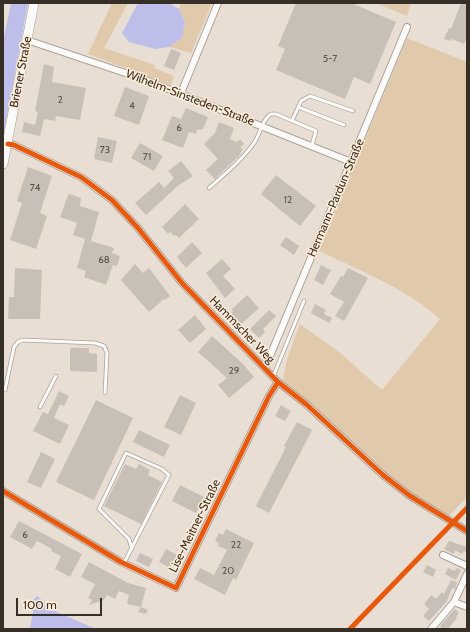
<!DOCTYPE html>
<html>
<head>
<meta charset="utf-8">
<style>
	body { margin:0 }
	#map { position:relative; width:470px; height:632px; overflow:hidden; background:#e8ded3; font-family:Cabin,sans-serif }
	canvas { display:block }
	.frame { position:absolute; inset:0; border:4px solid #362f27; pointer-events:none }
	.scale { position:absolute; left:16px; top:598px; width:86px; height:18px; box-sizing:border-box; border:2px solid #362f27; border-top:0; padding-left:5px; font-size:12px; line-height:14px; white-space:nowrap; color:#362f27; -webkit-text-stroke:3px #feecd7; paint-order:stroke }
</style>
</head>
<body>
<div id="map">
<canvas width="470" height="632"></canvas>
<div class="frame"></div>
<div class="scale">100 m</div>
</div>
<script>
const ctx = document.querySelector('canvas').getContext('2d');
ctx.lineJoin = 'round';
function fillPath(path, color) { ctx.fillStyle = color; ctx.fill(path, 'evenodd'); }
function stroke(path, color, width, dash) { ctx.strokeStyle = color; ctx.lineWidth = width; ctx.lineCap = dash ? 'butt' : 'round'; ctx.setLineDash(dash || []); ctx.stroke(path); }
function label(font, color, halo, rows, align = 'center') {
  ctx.font = font + ' Cabin,sans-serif'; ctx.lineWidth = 3; ctx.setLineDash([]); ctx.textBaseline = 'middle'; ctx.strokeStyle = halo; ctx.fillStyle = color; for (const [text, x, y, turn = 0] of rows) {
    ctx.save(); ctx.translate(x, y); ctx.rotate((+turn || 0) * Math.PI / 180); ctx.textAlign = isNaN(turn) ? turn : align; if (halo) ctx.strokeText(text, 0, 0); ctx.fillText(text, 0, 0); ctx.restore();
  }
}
fillPath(new Path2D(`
	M112,3H128L104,48L155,65L154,68L174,76L171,85L88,54Z
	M181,3H212L191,53L169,47L182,38L185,22L179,9Z
	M375,3H411L407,16Z
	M407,38L467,62V497L448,517L416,497L379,468L283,380L287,359L300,324L339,352L382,390L440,319C407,289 359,270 319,251Z`), '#e1c9ac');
fillPath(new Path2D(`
	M11,3H28L3,137V43Z
	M138,3H169L179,9L185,22L182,38L169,47L156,49L129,42L122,33Z
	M37,596L57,612L96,629H30L33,611V600Z`), '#bdbeea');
fillPath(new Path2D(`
	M296,3H351L396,22L370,84L354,77L345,99L276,70L285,49L278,46Z
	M461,3H467V38L464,44L452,39L451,41L444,39L449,28L451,29Z
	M171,49L181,53L174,70L164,66Z
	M44,64L54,67L52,82L86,88L80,120L56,116L55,121L44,119L40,136L22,132L24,122L35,125L38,112L35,111Z
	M125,87L149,96L139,125L114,116Z
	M186,108L208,117L203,129L197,130L196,134L189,132L183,148L162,140L172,116L181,119Z
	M219,122L234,128L230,139L237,142L240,139L244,144L240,147L243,150L240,153L241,154L215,179L206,170L218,159L204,144L215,133Z
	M98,137L117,141L112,163L94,159Z
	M140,143L163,156L154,171L131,158Z
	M181,161L193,176L179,185L146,215L135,203L159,182L164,188L174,178L168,171Z
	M28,167L52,176L40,213L47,216L36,249L10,240L22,203L17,201Z
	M276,175L316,206L300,226L261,194Z
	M70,194L81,198L80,206L99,212L91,241L114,248L112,253L120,256L117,266L113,265L106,285L84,277L86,271L77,268L85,239L73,235L77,223L60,217L68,195Z
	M185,204L199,219L179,238L176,235L174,236L170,232L168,234L162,227Z
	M286,237L299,246L294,255L280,245Z
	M192,242L202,253L186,268L177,257Z
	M222,259L231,269L223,276L235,289L225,298L206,273Z
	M135,264L143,273L149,268L170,296L165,300L164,299L149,312L121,280Z
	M321,265L331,270L323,285L314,280Z
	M15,268L42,270L40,319H8L9,297H14Z
	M348,268L368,278L344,321L335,316L344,302L330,294L341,276L343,277Z
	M247,295L259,308L240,325L230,315L233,311L232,309Z
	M315,304L326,310L324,314L332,318L329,323L311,313Z
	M269,310L276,316L263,329L265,332L259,338L250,329Z
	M195,315L206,329L190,343L178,330Z
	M212,336L243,364L254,377L229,398L218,385L227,378L198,352Z
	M70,348H89V353L97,354V372L70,371Z
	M59,391L69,396L64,406L60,404L54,418L69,425L60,444L33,431L43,412L48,414Z
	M180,395L196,403L181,435L164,427Z
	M96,400L133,418L94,500L56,482Z
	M281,405L291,411L285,421L275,416Z
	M297,422L312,430L269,513L256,506L286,447L284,446Z
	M139,430L170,445L164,457L133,442Z
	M41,452L55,459L41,488L27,482Z
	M125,464L136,469L139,464L150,470L148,475L162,482L141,524L104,506Z
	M180,485L204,497L196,513L172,501Z
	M19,521L82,554L70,577L55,569L61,556L51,551L52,549L37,541L32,549L10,537Z
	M226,529L254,543L236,580L233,578L225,595L194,579L200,568L214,575L227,550L218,546L219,543L215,541L219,533L223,535Z
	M449,541L467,547V552L464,551L462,554L455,550L454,554L444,549Z
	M166,549L177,555L170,568L159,562Z
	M140,553L153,559L149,567L136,561Z
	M89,562L128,583L146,588L141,607L148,610L146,614L138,612L141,607L127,604L129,595L119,591L115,599L107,595L104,600L89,605L92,600L88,598L95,584L81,577Z
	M427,565L436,570L433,577L423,572Z
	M448,568L455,571L456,568L461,570L456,580L445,574Z
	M451,580L457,582L455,589L452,588L447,601L429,621L423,616L429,609L424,604L431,595L436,599L442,592L444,594Z
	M455,609L459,613L456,617L457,618L448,629H443L440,626Z`), '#c8c0b7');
const lane = new Path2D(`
	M298,107L344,125
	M292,121L301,101L310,96L353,111
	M209,188C225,174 242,160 254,143C260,135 262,119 271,114H276L316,131L312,145
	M273,377L304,301
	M3,389L5,390L14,347L18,342L23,340L95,343L104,346L107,353L105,393
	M40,407L56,376
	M124,563L169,475L162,469L126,453L99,509L129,539L132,549`);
const street = new Path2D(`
	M27,40L143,79L351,162
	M181,93L218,3
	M8,144L14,145L81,177L112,200L138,228L182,283L278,382L306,404L383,475L410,496L467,531
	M265,368L407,27
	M3,491L121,562L176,588L269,396L278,382
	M443,555L467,566
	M454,602L467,607
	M431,629L454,602L467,574`);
const secondary = new Path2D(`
	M3,164L34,3`);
stroke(lane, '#aaa29a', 4.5);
stroke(street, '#aaa29a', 8);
stroke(secondary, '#aaa29a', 10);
stroke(lane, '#fcfaf8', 3);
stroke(street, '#fcfaf8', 6);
stroke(secondary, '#fcfaf8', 9);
stroke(new Path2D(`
	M8,144L14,145L81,177L112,200L138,228L182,283L278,382L306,404L383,475L410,496L467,531
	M3,491L121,562L176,588L269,396L278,382
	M350,629L467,508`), '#e8590c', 5);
label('10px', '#5a534b', null, [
	["5-7",330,59],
	["2",60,100],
	["4",132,106],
	["6",179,128],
	["73",105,150],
	["71",147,157],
	["74",35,188],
	["12",288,200],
	["68",104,260],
	["29",234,371],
	["6",25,535],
	["22",236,545],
	["20",228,571]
]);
label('12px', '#362f27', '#feecd7', [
	["Briener Straße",21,72,-79],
	["Wilhelm-Sinsteden-Straße",190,98,21],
	["Hermann-Pardun-Straße",336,198,-67],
	["Hammscher Weg",242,330,46],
	["Lise-Meitner-Straße",195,526,-64]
]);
</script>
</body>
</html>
